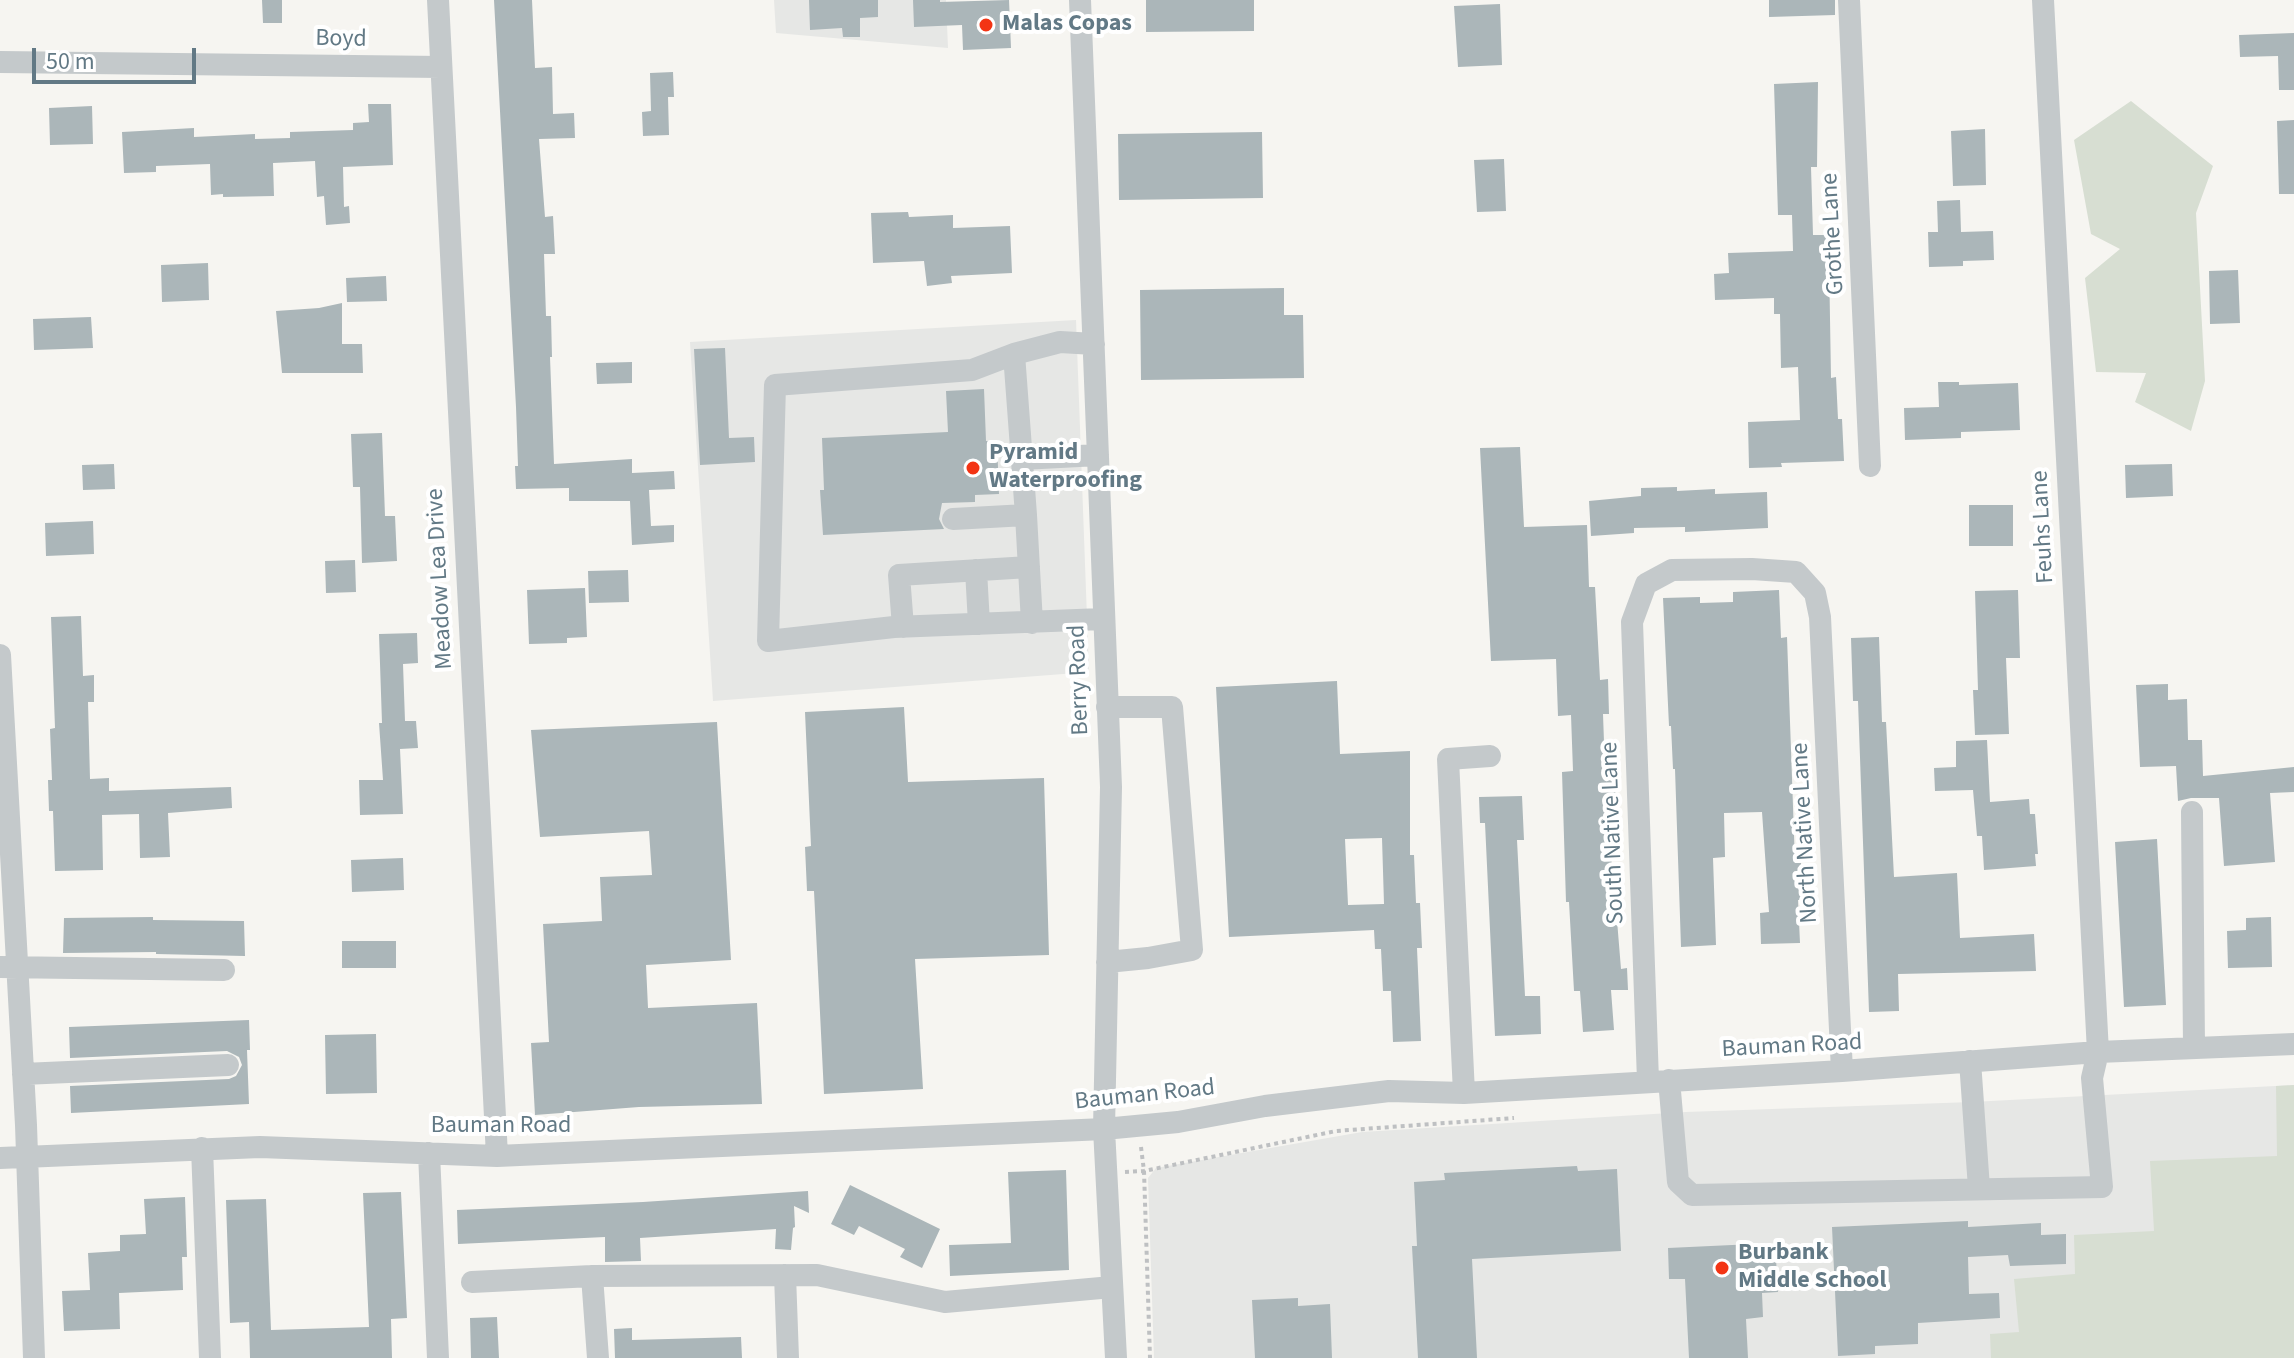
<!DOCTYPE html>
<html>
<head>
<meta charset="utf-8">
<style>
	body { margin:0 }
	#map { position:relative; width:2294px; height:1358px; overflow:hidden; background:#f6f5f1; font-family:"Source Sans 3",sans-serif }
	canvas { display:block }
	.scale { position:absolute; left:32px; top:48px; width:164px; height:36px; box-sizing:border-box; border:4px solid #627985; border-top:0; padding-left:10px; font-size:24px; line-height:28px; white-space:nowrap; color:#627985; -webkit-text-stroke:6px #fff; paint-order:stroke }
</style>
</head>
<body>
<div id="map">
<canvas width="2294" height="1358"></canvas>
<div class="scale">50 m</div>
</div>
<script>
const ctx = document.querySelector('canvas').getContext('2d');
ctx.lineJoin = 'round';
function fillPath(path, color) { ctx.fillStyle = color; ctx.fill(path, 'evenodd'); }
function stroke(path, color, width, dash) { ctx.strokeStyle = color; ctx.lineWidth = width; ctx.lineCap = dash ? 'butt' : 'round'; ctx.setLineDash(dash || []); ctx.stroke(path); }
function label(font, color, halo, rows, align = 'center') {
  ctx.font = font + ' "Source Sans 3",sans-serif'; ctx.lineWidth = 8; ctx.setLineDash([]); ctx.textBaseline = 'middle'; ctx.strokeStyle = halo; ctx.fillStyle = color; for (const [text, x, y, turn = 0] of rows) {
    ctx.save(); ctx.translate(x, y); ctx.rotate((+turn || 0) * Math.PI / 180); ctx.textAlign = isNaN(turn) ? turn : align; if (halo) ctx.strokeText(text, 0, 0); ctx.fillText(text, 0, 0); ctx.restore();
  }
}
fillPath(new Path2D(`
	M774,0H946L948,48L776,33Z
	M1076,320L1089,672L713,701L690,342Z
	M2294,1085V1358H1154L1148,1178L1156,1168L1362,1132L1686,1112L1972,1102Z`), '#e6e7e5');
fillPath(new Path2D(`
	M2131,101L2213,166L2196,213L2205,381L2191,431L2135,402L2146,373L2096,372L2085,278L2120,249L2091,234L2074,140Z
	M2294,1085V1358H1991L1990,1334L2019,1332L2014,1279L2075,1274L2074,1235L2154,1231L2150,1161L2277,1156L2276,1086Z`), '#d7ded2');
fillPath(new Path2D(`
	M262,0H282V23H263Z
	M494,0H532L535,68L552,67L553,114L574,113L575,138L539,139L545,217L553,216L555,254H544L546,316H551L552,357H550L554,464L632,459V473L674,471L675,489L649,490L651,526L674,525V542L632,545L630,501H569V488L516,489L515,466H518L516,407Z
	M809,0H878V17L860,18V37H843L842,28L810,30Z
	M913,0H940V2L1009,0L1011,48L963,50L962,25L914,27Z
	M1146,0H1254V31L1146,32Z
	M1769,0H1835V15L1769,17Z
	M1500,4L1502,65L1458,67L1454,6Z
	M2294,33V90H2279L2278,56L2240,57L2239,35Z
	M673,72L674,97H668L669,135L643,136L642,112L651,111L650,73Z
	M1818,82L1817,167H1811L1813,235H1832L1833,258L1829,259L1831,378L1836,377L1838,419H1842L1844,461L1781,463L1782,467L1749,468L1748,422L1800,420L1798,367L1781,368L1780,314H1774V298L1715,300L1714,274L1729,273L1728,253L1793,251L1792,215H1778L1774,84Z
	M368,104H391L393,165L343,167L344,207L349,206L350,223L326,225L324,196L317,197L315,161L273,163L274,196L223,197V194L211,195L210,164L156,166V172L124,173L122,132L194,128V137L255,134V139L290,138V132L353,130V123L369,122Z
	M92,106L93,144L50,145L49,108Z
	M2294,120V194H2279L2277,121Z
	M1985,129L1986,185L1953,186L1951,131Z
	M1262,132L1263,198L1119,200L1118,134Z
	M1504,159L1506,211L1477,212L1474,160Z
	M1960,200L1961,232L1993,231L1994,260L1963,261V266L1929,267L1928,232H1938L1937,201Z
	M908,212L909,217L953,215V228L1010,226L1012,273L951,276L952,283L927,286L924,261L873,263L871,213Z
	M208,263L209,300L162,302L161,265Z
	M2238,270L2240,323L2210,324L2209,271Z
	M386,276L387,301L347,302L346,278Z
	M1284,288V315H1303L1304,378L1141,380L1140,290Z
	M342,303V344H362L363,373H282L276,311L319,308Z
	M91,317L93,348L34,350L33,319Z
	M725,348L729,438L754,437L755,462L700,465L694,349Z
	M632,362V383L597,384L596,363Z
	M1938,382H1959V385L2018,383L2020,430L1961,432V438L1905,440L1904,408L1939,407Z
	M984,389L986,441H997L999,494L975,495V502L942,503L939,519L944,529L823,535L820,490H824L822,438L948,432L946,391Z
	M382,433L385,516H395L397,561L362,563L360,487H353L351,434Z
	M1520,447L1524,527L1587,525L1589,587H1595L1600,680L1608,679L1609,714H1603L1605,770H1614L1616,805L1610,806L1613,908H1616L1621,969L1627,968L1628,990H1611L1614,1030L1583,1032L1580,991H1574L1569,902H1566L1562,772L1573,771L1571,715L1558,716L1556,659L1491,661L1480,448Z
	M114,464L115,489L83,490L82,465Z
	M2172,464L2173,496L2126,498L2125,465Z
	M1677,487V491L1715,489V494L1767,492L1768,528L1685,532V527L1634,528V533L1591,536L1589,501L1641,496V488Z
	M1969,505H2013V546H1969Z
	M93,521L94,554L46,556L45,523Z
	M355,560L356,592L326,593L325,561Z
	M628,570L629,602L589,603L588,571Z
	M585,588L587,637L567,638V643L529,644L527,590Z
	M1779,590L1781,638L1787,637L1795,863H1801L1802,900H1798L1800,943L1761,944L1760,913L1769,912L1762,812L1724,813L1725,857L1713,858L1716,945L1681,947L1675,769H1673L1671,726H1669L1663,598L1700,597V603L1733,602V592Z
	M2018,590L2020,658H2006L2009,734L1975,735L1973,690H1978L1975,591Z
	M81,616L83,676L94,675V702H88L90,779L109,778V791L231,787L232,808L168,813L170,857L140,858L139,814L102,815L103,870L55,871L53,811H49L48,780H52L50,729L55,728L51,617Z
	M417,633L418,663L403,664L405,721H416L418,748L400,749L403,814L360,815L359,780H383L379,723H382L379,634Z
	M1879,637L1882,722H1886L1894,877L1957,873L1960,938L2034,934L2036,971L1898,974L1899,1011L1869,1012L1858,701H1853L1851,638Z
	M1337,681L1340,754L1410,751V855H1414L1416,903H1420L1422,948H1417L1421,1041L1393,1042L1391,991H1383L1381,949H1375L1374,930L1229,937L1216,687ZM1382,838L1384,904L1348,905L1345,839Z
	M2168,684V700L2187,699L2188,740H2202L2203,776L2294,767V792L2270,793L2275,862L2224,866L2219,798H2191L2178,801L2176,766L2140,767L2136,685Z
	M904,707L908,782L1044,778L1049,955L915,959L923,1089L824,1094L814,891H807L805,847L811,846L805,712Z
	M717,722L731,960L646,965L648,1008L757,1003L762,1104L639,1107L535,1115L531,1043L549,1042L543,924L602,921L600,877L652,875L649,831L540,837L531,730Z
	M1987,740L1990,802L2029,799L2030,814H2035L2038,854H2035L2036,866L1984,870L1982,836H1977L1973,790L1935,791L1934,768L1956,767V741Z
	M1522,796L1524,840H1517L1525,996H1540L1541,1034L1495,1036L1485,823H1480L1479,797Z
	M2157,839L2166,1005L2124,1007L2115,842Z
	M403,858L404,890L352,892L351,860Z
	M153,917V920L244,921L245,956L156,954V952L63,953L64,918Z
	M2271,917L2272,967L2228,968L2227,931L2246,930V918Z
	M342,941H396V968H342Z
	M249,1020L250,1050H247L249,1104L71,1113L70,1086L229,1079L236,1076L242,1065L239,1057L227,1051L70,1058L69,1027Z
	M376,1034L377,1093L326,1094L325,1035Z
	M1577,1166L1578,1171L1617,1169L1621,1251L1472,1259L1477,1358H1418L1412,1246H1417L1414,1182L1445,1180L1444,1173Z
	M1066,1170L1069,1270L950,1276L949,1245L1011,1243L1008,1172Z
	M850,1185L940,1229L922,1268L900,1257L905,1249L859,1226L854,1235L831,1224Z
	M808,1191L809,1213L794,1206L795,1227L793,1228L791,1250L775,1249L776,1229L640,1238L641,1261L605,1262V1237L458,1244L457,1210L643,1202Z
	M401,1192L407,1318L391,1319L392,1358H250L249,1322L230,1323L226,1200L266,1199L271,1330L369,1327L363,1193Z
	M185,1197L187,1257H182L183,1290L119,1293L120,1329L64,1331L62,1291L90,1290L88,1253L120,1251V1235L146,1234L144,1199Z
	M1968,1221V1227L2041,1223V1235L2066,1234V1264L2010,1266L2008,1255L1968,1257L1969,1294L1999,1293L2000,1318L1918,1323V1344L1875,1346V1354L1838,1356L1832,1227Z
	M1775,1243L1778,1292L1762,1293L1763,1317L1746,1319L1748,1358H1689L1685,1279H1669L1668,1248Z
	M1298,1298V1306L1330,1304L1332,1358H1255L1252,1300Z
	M497,1317L499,1358H471L470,1318Z
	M632,1328V1340L741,1337L742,1358H615L614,1329Z`), '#abb6b9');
stroke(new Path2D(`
	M1141,1147L1144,1171L1150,1358
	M1125,1172L1144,1171L1336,1131L1514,1118`), '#bec0c2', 4, [4, 4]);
stroke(new Path2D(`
	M438,0L497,1156
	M1080,0L1111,787L1104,1129L1116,1358
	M1849,0L1870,466
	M0,62L441,67
	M1014,354L972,370L775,385L768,641L894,627L1103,619
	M1022,459L1098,455
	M1026,515L1032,623
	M953,519L1026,515L1014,354L1060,342L1094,344
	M976,570L979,624
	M903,627L899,575L1029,567
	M0,655L26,1125L34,1358
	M1107,707H1172L1192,950L1148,958L1107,962
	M2192,812L2194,1048
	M0,967L224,970
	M1970,1061L1979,1188
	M23,1074L228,1065
	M1669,1080L1678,1182L1692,1195L2102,1187L2092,1078L2098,1052L2043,0
	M1648,1081L1632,622L1646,584L1672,570L1752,569L1796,572L1815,593L1820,617L1842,1071
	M1464,1093L1448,759L1490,756
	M202,1148L210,1358
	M429,1153L438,1358
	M0,1158L260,1147L497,1156L1104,1129L1178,1122L1265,1106L1389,1091L1464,1093L1842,1071L2098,1052L2294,1044
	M785,1275L788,1358
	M472,1282L592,1276
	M598,1358L592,1276L817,1275L945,1302L1112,1287`), '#c4c9cb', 22);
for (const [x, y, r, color] of [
	[986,25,8,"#f33414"],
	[973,468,8,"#f33414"],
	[1722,1268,8,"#f33414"]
]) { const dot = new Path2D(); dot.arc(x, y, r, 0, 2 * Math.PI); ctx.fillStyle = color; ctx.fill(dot); stroke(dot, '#fff', 3); }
label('bold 24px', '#627985', '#fff', [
	["Malas Copas",1002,25],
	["Pyramid",989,454],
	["Waterproofing",989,482],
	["Burbank",1738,1254],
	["Middle School",1738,1282]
], 'left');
label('24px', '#627985', '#fff', [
	["Boyd",341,40,1],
	["Grothe Lane",1834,234,-93],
	["Feuhs Lane",2044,527,-93],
	["Meadow Lea Drive",441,579,-93],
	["Berry Road",1080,680,-92],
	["South Native Lane",1614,833,-92],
	["North Native Lane",1806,833,-93],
	["Bauman Road",1792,1047,-3],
	["Bauman Road",1145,1096,-6],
	["Bauman Road",501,1127]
]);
</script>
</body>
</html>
